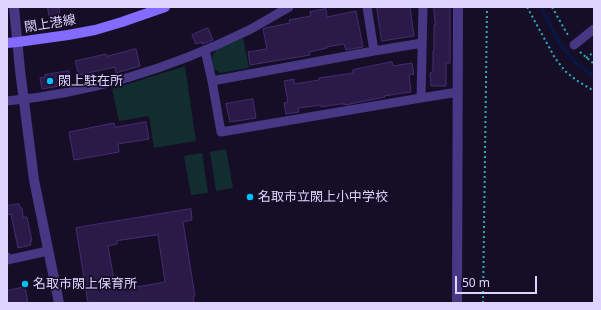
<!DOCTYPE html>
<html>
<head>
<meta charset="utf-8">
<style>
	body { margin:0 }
	#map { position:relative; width:601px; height:310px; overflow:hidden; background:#160e26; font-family:"Noto Sans",sans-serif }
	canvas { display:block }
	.frame { position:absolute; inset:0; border:8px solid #dfd4ff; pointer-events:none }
	.scale { position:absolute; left:455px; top:276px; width:82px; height:18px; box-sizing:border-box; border:2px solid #dfd4ff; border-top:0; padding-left:5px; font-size:12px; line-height:14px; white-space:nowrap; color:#dfd4ff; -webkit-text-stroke:3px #160e26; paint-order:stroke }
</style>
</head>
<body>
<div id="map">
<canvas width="601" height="310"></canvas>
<div class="frame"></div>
<div class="scale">50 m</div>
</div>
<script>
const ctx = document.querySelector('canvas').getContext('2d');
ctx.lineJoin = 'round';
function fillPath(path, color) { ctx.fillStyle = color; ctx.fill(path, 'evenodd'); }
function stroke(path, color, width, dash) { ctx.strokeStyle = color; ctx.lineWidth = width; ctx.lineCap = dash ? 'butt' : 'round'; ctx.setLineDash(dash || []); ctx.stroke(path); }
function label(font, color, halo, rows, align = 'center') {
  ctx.font = font + ' "Noto Sans","Noto Sans JP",sans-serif'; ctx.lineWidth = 3.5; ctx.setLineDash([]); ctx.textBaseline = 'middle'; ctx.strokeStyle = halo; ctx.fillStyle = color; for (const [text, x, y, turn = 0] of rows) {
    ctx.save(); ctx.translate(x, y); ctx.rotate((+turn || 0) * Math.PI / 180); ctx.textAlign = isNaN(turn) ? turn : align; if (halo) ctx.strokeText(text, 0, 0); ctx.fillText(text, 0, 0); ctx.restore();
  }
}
fillPath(new Path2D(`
	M243,38L249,68L220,73L213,68L212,57L216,50Z
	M185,66L196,141L154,148L149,116L119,121L112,89Z
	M226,149L233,188L216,191L210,152Z
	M202,153L208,193L191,195L184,156Z`), '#112d30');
stroke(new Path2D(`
	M541,7L560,44L575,62L594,77`), '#091645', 3.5);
const building = new Path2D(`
	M48,7H59L60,18L50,20Z
	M377,7H410L414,36L382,41Z
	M434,7H450V63H446V86H431L430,73L433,72V51L434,50V25H435Z
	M326,9L327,17L356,11L363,47L346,50L344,44L326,47L327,48L309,52L310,55L250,65L248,52L267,49L263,29L265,28L290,23L289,20L311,16L310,12Z
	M208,28L213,40L202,44V42L196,44L192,35Z
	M136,49L140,66L116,73L115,67L79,75L75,61L106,54L107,56Z
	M392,62L393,66L412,63L414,74L409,75L411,92L384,96L385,97L345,105V104H340L321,107V105L298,108L299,112L286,114L284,103L288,102L284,81L294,79V84L319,80V78L353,73V70Z
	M69,71L71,84L42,89L40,78L45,77V75Z
	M253,99L256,118L230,122L226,104Z
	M146,122L149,139L118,144L119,152L74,160L69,132L114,123L115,127Z
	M19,204L20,208H22L23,217H27L32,241H30L31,245L18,248L11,214L7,215V206Z
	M191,209L192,220L183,222L195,296L193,297L194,303H88L76,228ZM158,235L165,282L125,289L123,284L115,286L108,246L117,244V241Z
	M25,287L28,303H7V291Z`);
fillPath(building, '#2a1a48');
stroke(building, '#452c74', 1);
stroke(new Path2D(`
	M527,7L555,58L565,71L576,80L594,91
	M552,7L569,37
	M580,52L594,64
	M586,58L594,52
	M483,303L487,7`), '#2caeba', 2, [2, 3]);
stroke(new Path2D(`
	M367,7L374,51L422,43
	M423,7L421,98L458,92
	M574,45L594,29
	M205,50L212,81L374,51
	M212,81L221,132L421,98
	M7,101C91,93 174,67 249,30C262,23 275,15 289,7
	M7,257V260L48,251`), '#473886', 9);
stroke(new Path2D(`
	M14,7L20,70L34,180L59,303
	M457,303L458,7`), '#473886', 10);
stroke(new Path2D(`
	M7,43L18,42L68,35L95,30L122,22L165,7`), '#846bff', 10);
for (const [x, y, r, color] of [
	[50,81,4,"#00c0ff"],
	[250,197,4,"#00c0ff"],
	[25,284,4,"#00c0ff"]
]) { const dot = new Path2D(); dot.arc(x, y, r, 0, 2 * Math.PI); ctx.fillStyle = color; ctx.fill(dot); stroke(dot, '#160e26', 1.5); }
label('13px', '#dfd4ff', '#160e26', [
	["閖上港線",50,24,-9]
]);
label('13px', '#dfd4ff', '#160e26', [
	["閖上駐在所",58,81],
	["名取市立閖上小中学校",258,197],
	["名取市閖上保育所",33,284]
], 'left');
</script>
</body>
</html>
